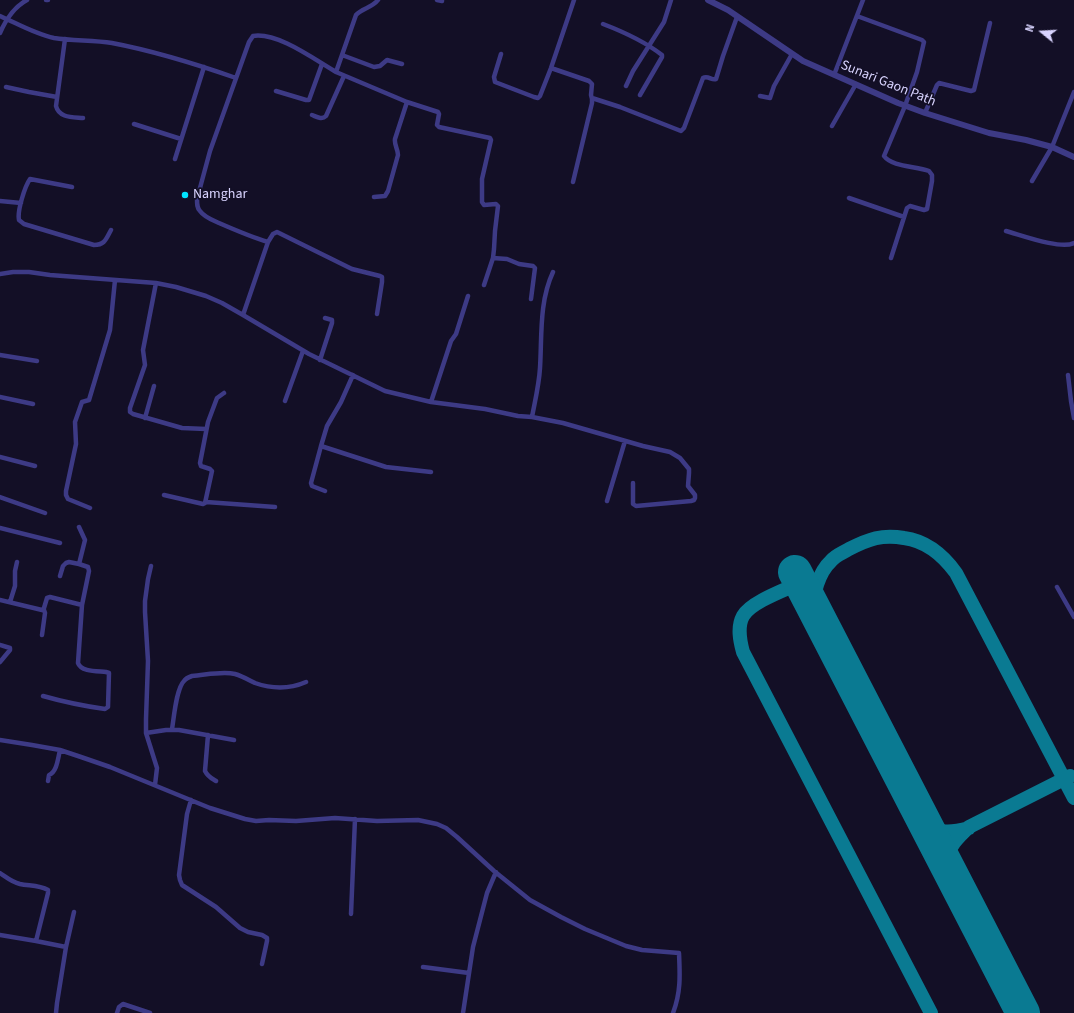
<!DOCTYPE html>
<html>
<head>
<meta charset="utf-8">
<style>
	body { margin:0 }
	#map { position:relative; width:1074px; height:1013px; overflow:hidden; background:#130f26; font-family:"Source Sans 3",sans-serif }
	canvas { display:block }
	.north { position:absolute; left:1022px; top:12px; width:40px; height:40px; -webkit-text-stroke:3px #130f26; paint-order:stroke; rotate:288deg; font-size:11px; font-weight:700; line-height:16px; text-align:center; color:#d9d4ff }
	.north::after { content:''; display:block; margin:auto; width:14px; height:18px; background:#d9d4ff; clip-path:polygon(50% 0,100% 100%,50% 72%,0 100%) }
</style>
</head>
<body>
<div id="map">
<canvas width="1074" height="1013"></canvas>
<div class="north">N</div>
</div>
<script>
const ctx = document.querySelector('canvas').getContext('2d');
ctx.lineJoin = 'round';
function stroke(path, color, width, dash) { ctx.strokeStyle = color; ctx.lineWidth = width; ctx.lineCap = dash ? 'butt' : 'round'; ctx.setLineDash(dash || []); ctx.stroke(path); }
function label(font, color, halo, rows, align = 'center') {
  ctx.font = font + ' "Source Sans 3",sans-serif'; ctx.lineWidth = 3.5; ctx.setLineDash([]); ctx.textBaseline = 'middle'; ctx.strokeStyle = halo; ctx.fillStyle = color; for (const [text, x, y, turn = 0] of rows) {
    ctx.save(); ctx.translate(x, y); ctx.rotate((+turn || 0) * Math.PI / 180); ctx.textAlign = isNaN(turn) ? turn : align; if (halo) ctx.strokeText(text, 0, 0); ctx.fillText(text, 0, 0); ctx.restore();
  }
}
stroke(new Path2D(`
	M800,583C785,590 751,602 743,616C737,627 740,641 743,652L931,1013
	M814,611C812,595 819,572 831,561C836,555 843,553 849,549C869,539 882,534 904,538C927,541 943,555 956,573L1074,798
	M923,822C939,834 950,833 969,828
	M944,861C950,846 957,838 969,827L1070,776`), '#0a7a92', 14);
stroke(new Path2D(`
	M795,572L1023,1013`), '#0a7a92', 34);
stroke(new Path2D(`
	M46,0H48
	M437,0L442,1
	M0,16C18,24 35,34 54,38C73,41 93,40 112,43C154,51 196,64 236,78
	M857,16L922,40L924,42L917,72L905,106L884,156C892,167 916,166 929,171L932,175V181L927,209L924,210L910,206L907,208L891,258
	M603,24C624,32 644,41 662,55V57L640,95
	M0,33C6,19 14,7 27,0
	M65,39L56,106C59,118 72,117 83,118
	M501,54L494,77L495,82L534,97L538,98L540,96L551,68L574,0
	M342,55L374,67L380,66L387,60L402,64
	M551,68L589,81L592,84L591,95L592,99V103L573,182
	M336,72L407,102L438,112L439,114L437,125L439,127L490,138L491,140L482,179V202L484,205L496,204L498,206L495,231L494,249L493,258L484,285
	M834,75L863,0
	M626,86L633,71L664,22L671,0
	M6,87L29,92L57,97
	M276,91L306,100H309L322,64
	M760,96L770,98L774,86L792,54
	M592,98L620,107L681,131L684,128L703,78C708,75 712,81 716,79L723,56L737,17
	M925,113L937,85L939,83L971,91L974,90L990,23
	M312,115C317,117 322,120 326,116L344,76
	M134,124L181,139
	M832,126L856,84
	M175,159L204,67
	M1032,181L1052,147L1074,92
	M72,187L30,179C25,186 17,211 19,220L24,224L94,245C105,245 106,239 111,230
	M374,197L385,196L388,191L398,155C398,149 394,145 395,139L407,102
	M849,198L904,217
	M0,201L21,203
	M1006,231C1021,235 1061,250 1074,243
	M268,242C251,237 235,230 219,223C212,220 204,217 200,211C197,208 197,204 197,199L210,151L249,42L253,36C278,32 315,60 336,72L356,15C362,8 372,8 378,0
	M493,258L507,259L519,264L533,266L535,268L531,299
	M0,274L13,272H29L50,275L156,283L176,287L206,296L222,303L243,315L309,354L385,391L431,402L485,409L518,416L532,417L563,423L643,446L670,452L680,458L689,469V473L688,486L695,495V498L694,500L691,501L636,506L633,504V483
	M156,283L143,350L145,365L130,408V412L133,414L182,428L206,429
	M243,315L268,242L273,234L277,232L352,269L380,276L382,277V282L377,314
	M0,355L37,361
	M320,360L332,323V320L325,318
	M1068,375L1071,401L1074,418
	M0,397L33,404
	M285,401L303,351
	M431,402L451,341L456,334L468,296
	M532,417C535,401 539,385 540,368C542,336 539,302 553,272
	M145,418L154,386
	M321,446L386,467L431,472
	M0,457L35,466
	M325,491L312,486L311,483L321,446L327,426L341,402L353,375
	M164,495L203,504L205,503L212,471L210,469L201,466L200,463L208,422L217,398L224,393
	M0,497L45,513
	M607,501L625,441
	M206,502L275,507
	M90,508L68,499L66,495V491L76,444L75,422L82,402L89,400L110,330L115,280
	M79,527L85,540L79,564L88,567L89,571L82,605
	M0,528L60,543
	M151,566L148,579L145,601V612L148,661L146,719V733L157,768L155,785
	M60,576L63,566L66,563L69,562L79,564
	M1057,587L1074,617
	M0,600L42,610L44,608L47,598L50,597L82,605L78,663C81,672 98,671 106,672L109,673L108,707L105,709C84,706 64,702 43,696
	M10,602L15,586V571L17,562
	M42,635L45,613L44,610
	M0,645L10,648V650L0,662
	M172,729C174,718 176,689 184,681C186,678 189,677 192,676C206,675 222,671 235,674C242,676 249,680 255,683C272,689 290,689 306,682
	M146,733L166,730H179L234,740
	M208,735L205,771C208,777 211,778 216,781
	M0,740L32,745L60,750L81,757L110,767L210,808L245,819L256,821L269,820L296,821L335,818L377,821L418,820L437,824L446,828L457,837L494,871L530,900L561,917L585,929L626,946L642,950L679,953C680,975 681,992 673,1013
	M48,781L49,775C57,772 58,758 60,750
	M191,800L187,814L179,875L180,880L182,885L216,907L240,928L248,932L262,935L267,938V941L262,964
	M0,873C6,877 12,882 20,884C29,886 39,885 48,890V893L36,941L66,947L57,1003L56,1013
	M351,914L355,819
	M0,935L36,941
	M66,947L74,912
	M423,967L469,973
	M117,1013L119,1007L123,1004L150,1013
	M463,1013L473,947L487,893L496,872`), '#3d3a85', 4.5);
stroke(new Path2D(`
	M708,0L728,10L803,61L898,103L925,113L989,133L1026,140L1052,147L1074,157`), '#3d3a85', 6);
for (const [x, y, r, color] of [
	[185,195,4,"#00e5ff"]
]) { const dot = new Path2D(); dot.arc(x, y, r, 0, 2 * Math.PI); ctx.fillStyle = color; ctx.fill(dot); stroke(dot, '#130f26', 1.5); }
label('14px', '#d9d4ff', '#130f26', [
	["Sunari Gaon Path",888,84,22]
]);
label('14px', '#d9d4ff', '#130f26', [
	["Namghar",193,195]
], 'left');
</script>
</body>
</html>
